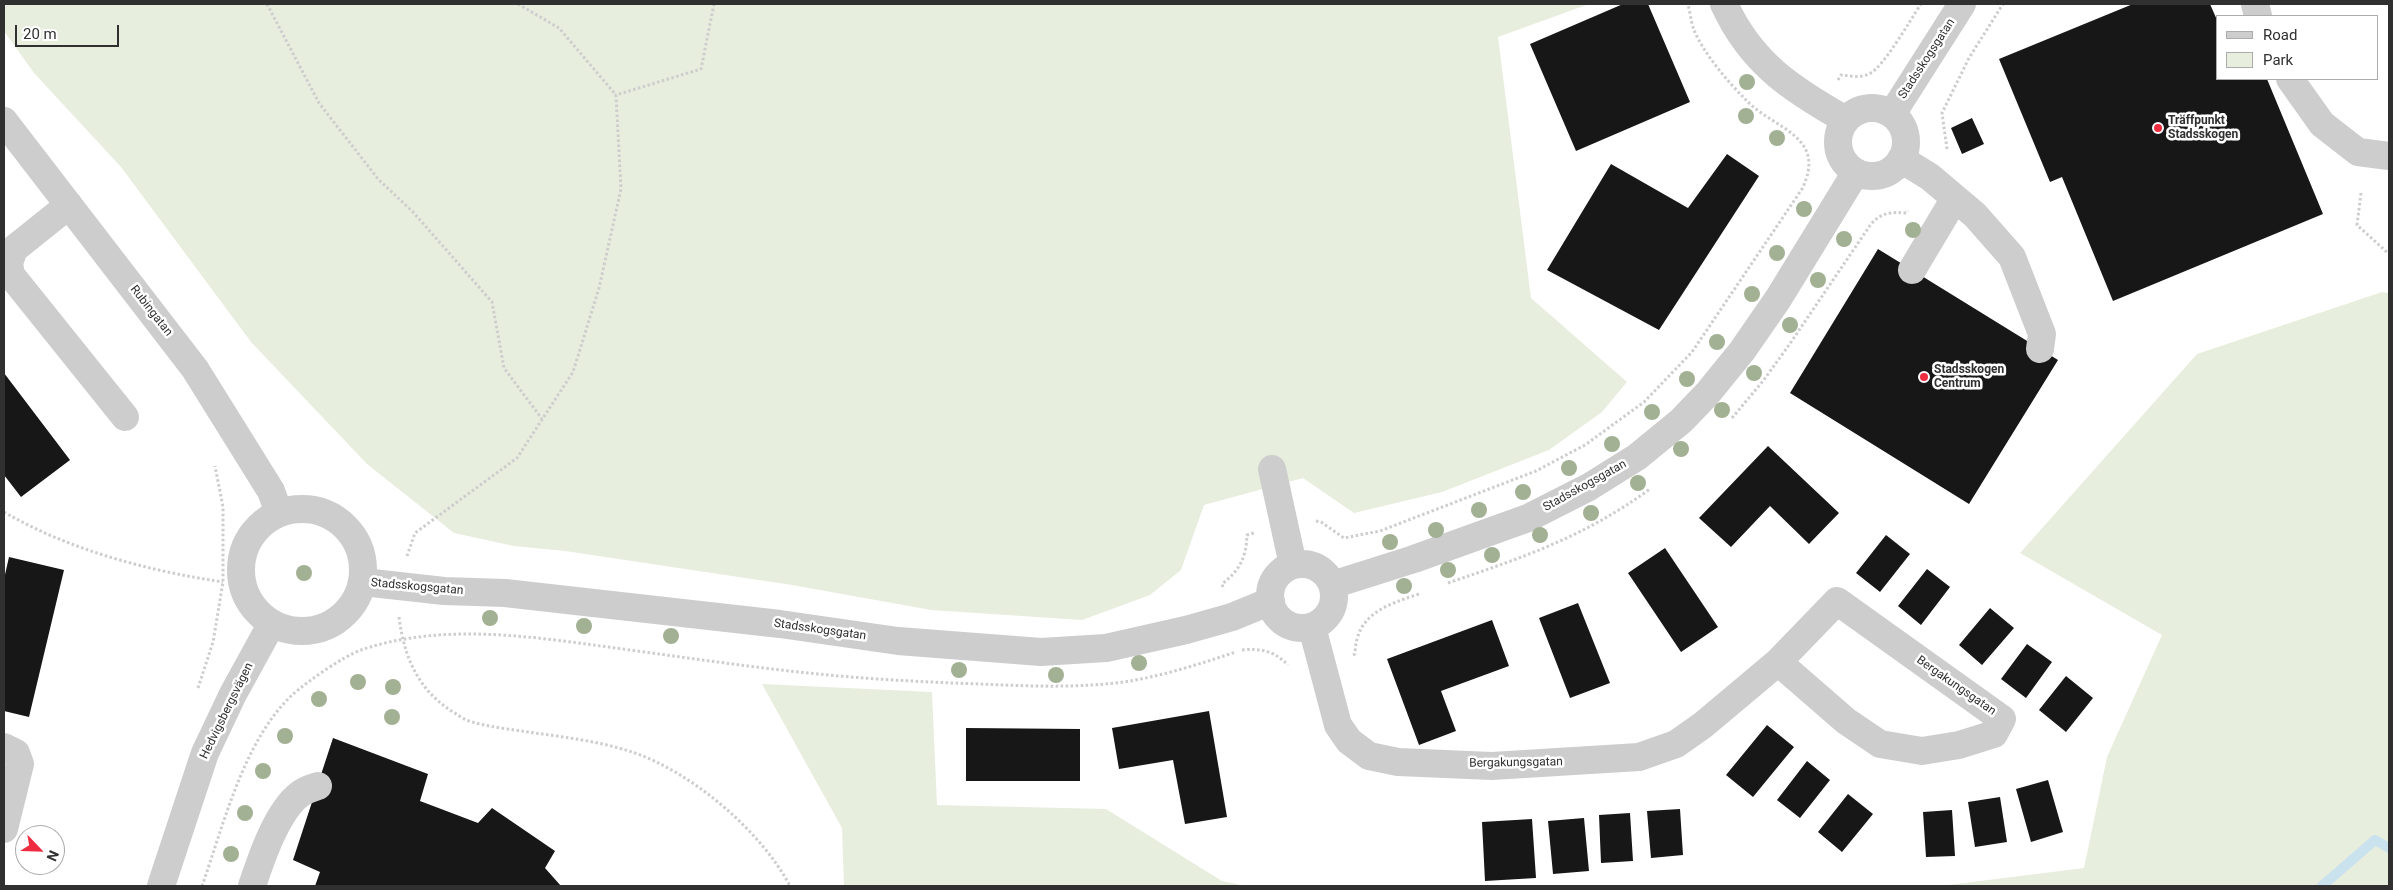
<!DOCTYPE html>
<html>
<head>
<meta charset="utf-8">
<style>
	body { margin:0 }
	#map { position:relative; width:2393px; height:890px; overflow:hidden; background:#fff; font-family:Roboto,sans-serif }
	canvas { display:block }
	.frame { position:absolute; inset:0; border:5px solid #303030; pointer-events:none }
	.legend { position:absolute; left:2216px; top:15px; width:162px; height:65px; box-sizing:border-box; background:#fff; border:1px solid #acacac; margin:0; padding:6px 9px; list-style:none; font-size:15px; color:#303030 }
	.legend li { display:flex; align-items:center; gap:10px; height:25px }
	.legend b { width:25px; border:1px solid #acacac }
	.north { position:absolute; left:15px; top:825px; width:50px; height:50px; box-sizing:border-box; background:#fff; border:1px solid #acacac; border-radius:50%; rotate:114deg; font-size:14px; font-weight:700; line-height:20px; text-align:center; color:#303030 }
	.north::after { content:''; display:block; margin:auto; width:18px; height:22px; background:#ee2c40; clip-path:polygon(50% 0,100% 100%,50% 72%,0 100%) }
	.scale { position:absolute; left:15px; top:25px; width:104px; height:22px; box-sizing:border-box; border:2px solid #303030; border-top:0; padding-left:6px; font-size:15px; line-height:18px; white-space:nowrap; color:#303030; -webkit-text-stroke:4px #fff; paint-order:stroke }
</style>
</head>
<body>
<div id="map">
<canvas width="2393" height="890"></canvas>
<div class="frame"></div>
<ul class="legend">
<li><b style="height:6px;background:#cdcdcd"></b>Road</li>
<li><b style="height:14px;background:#e7eede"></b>Park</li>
</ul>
<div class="north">N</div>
<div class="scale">20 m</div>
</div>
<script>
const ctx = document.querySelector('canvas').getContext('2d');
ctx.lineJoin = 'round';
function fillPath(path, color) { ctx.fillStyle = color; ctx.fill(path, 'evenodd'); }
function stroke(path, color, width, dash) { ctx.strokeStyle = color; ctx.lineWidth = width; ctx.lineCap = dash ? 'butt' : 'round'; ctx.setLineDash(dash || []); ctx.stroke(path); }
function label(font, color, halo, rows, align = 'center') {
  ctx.font = font + ' Roboto,sans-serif'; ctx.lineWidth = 5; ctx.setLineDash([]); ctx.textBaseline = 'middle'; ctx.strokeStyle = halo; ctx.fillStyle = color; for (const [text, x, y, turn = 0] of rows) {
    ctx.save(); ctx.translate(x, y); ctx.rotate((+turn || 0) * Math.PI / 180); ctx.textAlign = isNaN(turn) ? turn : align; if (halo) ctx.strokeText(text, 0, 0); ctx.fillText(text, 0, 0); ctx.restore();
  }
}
fillPath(new Path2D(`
	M4,4H1589L1498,37L1531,298L1627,382L1602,412L1549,450L1442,492L1354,513L1303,478L1204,505L1181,570L1150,595L1082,620L931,610L792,585L565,551L514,546L454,533L367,464L251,342L121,167L34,73L4,31Z
	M2382,292L2389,293V886H1940L2084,868L2107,757L2162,635L2020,553L2197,354Z
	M762,684L932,692L937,805L1106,809L1222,881L1246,886H844L842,828Z`), '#e7eede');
stroke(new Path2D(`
	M2322,886L2375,840L2389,848`), '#cae1ee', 10);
fillPath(new Path2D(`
	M1623,4H1648L1690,102L1576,151L1530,44Z
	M2133,4H2210L2217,20V79H2267L2323,214L2113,301L2062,177L2050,182L1999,59Z
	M1972,118L1984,144L1962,154L1951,128Z
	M1727,154L1759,176L1659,330L1547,270L1611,164L1688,208Z
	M1878,249L2058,360L1969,504L1790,393Z
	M4,373L70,460L21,497L4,475Z
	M1768,446L1839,513L1809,544L1770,506L1731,547L1699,518Z
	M1886,535L1910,554L1880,592L1856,573Z
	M1665,548L1718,627L1681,652L1628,573Z
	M9,557L64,570L29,717L4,711V579Z
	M1927,569L1950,587L1921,625L1898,606Z
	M1578,603L1610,683L1570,698L1539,618Z
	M1990,608L2014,628L1982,665L1959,645Z
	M1492,620L1509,666L1441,691L1456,731L1419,745L1387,659Z
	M2027,644L2052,662L2026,698L2001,679Z
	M2066,676L2093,698L2066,732L2039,710Z
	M1209,711L1227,817L1185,824L1173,760L1119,769L1112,728Z
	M1767,725L1794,747L1753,797L1726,775Z
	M966,728L1080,729V781H966Z
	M333,738L428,774L420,801L478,823L492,808L555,851L545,868L561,886H315L320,872L293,860Z
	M1807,761L1830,780L1800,818L1777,800Z
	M2048,780L2063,832L2031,842L2016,789Z
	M1848,794L1873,814L1842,852L1818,832Z
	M2000,797L2007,842L1975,847L1968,802Z
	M1680,809L1683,855L1651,858L1647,811Z
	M1952,810L1955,856L1926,857L1923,812Z
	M1630,813L1633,861L1601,863L1599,815Z
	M1584,818L1589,871L1553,874L1548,821Z
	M1532,819L1536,878L1485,881L1482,822Z`), '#171717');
stroke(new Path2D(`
	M267,4L319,103L378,179L413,212L492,302L504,368L542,419
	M518,4L559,28L616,95
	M1838,80L1841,75C1850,76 1860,78 1869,74C1884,67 1910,20 1921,4
	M1947,149L1942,113L1969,58L2003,4
	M2361,193L2357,225L2389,254
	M1732,418L1763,381L1789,345L1871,224C1882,212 1891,212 1907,213L1908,211
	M4,512C69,550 149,571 223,582
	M1316,521L1321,522L1344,538L1380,531L1536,471L1585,445L1644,402L1692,352L1802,189C1828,136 1774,129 1747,101C1728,82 1704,54 1694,30C1691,22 1690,12 1688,4
	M407,556L415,533L517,458L573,372L599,288L621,189L616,95L701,69L714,4
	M1448,583C1524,557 1584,537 1650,489
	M1223,587L1222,584C1240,570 1246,558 1247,535L1254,533
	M399,617C404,657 418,690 453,712C458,715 463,719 469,721C488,727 509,729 528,732C563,737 599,741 632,752C692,772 761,831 790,886
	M1242,650C1261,648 1274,651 1288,665
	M1353,655L1355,654C1356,614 1386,605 1419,594
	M198,688L213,642L223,582V507L215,466
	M202,886C224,824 243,742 292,695C308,681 342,657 361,650C440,623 528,636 608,647C675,656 741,666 808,673C865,679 922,682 980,684C1025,686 1070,688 1116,683C1157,678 1196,665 1236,652`), '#cdcdcd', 3, [2.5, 2.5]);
stroke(new Path2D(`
	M1724,4C1751,63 1791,89 1846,120
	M2255,4L2258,16
	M2290,79L2322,124L2358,152L2389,156
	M1838 142a34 34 0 1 1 68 0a34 34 0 1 1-68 0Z
	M1892,114L1962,4
	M4,121L195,369L271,491L279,513
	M1901,159L1930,177L1975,215L2012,257L2042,334L2040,349
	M69,205L14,249L9,263L11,275L125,417
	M1912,270L1955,198
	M1272,469L1293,565
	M241 570a61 61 0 1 1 122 0a61 61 0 1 1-122 0Z
	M1270 596a32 32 0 1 1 64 0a32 32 0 1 1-64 0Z
	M363,582L444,591L505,593L780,624L898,641L1041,652L1106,648L1186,630L1232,617L1271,601
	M1332,585L1414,559L1528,518L1589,487L1637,457L1681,421L1707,394L1742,351L1778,299L1856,172
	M1312,627L1338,725L1349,741L1369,756L1398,762L1492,766L1639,757L1676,744L1703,725L1778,662L1846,721L1880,744L1922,751L1959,745L1994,734L2002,719L1837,601L1778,662
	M4,747L16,753L20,764L4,829
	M161,886L205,753L233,694L272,623
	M252,886C261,859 277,811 300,794C305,790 312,788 318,786`), '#cdcdcd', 28);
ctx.fillStyle = '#a2b093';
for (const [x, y] of [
	[1747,82],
	[1746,116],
	[1777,138],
	[1804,209],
	[1913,230],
	[1844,239],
	[1777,253],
	[1818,280],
	[1752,294],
	[1790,325],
	[1717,342],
	[1754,373],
	[1687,379],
	[1722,410],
	[1652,412],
	[1612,444],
	[1681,449],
	[1569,468],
	[1638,483],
	[1523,492],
	[1479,510],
	[1591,513],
	[1436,530],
	[1540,535],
	[1390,542],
	[1492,555],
	[1448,570],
	[304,573],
	[1404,586],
	[490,618],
	[584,626],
	[671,636],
	[1139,663],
	[959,670],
	[1056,675],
	[358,682],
	[393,687],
	[319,699],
	[392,717],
	[285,736],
	[263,771],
	[245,813],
	[231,854]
]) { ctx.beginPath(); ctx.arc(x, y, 8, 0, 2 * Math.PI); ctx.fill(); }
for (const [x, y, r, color] of [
	[2158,128,5,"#ee2c40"],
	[1924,377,5,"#ee2c40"]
]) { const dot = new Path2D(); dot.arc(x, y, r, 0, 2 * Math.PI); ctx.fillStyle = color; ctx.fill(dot); stroke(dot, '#fff', 2); }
label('12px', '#303030', '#fff', [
	["Stadsskogsgatan",1927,59,-57],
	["Rubingatan",151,311,52],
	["Stadsskogsgatan",1585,486,-29],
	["Stadsskogsgatan",417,587,5],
	["Stadsskogsgatan",820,630,8],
	["Bergakungsgatan",1956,686,35],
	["Hedvigsbergsvägen",227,711,-64],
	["Bergakungsgatan",1516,763,-1]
]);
label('bold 12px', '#303030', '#fff', [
	["Träffpunkt",2168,121],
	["Stadsskogen",2168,135],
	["Stadsskogen",1934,370],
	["Centrum",1934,384]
], 'left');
</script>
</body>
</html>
